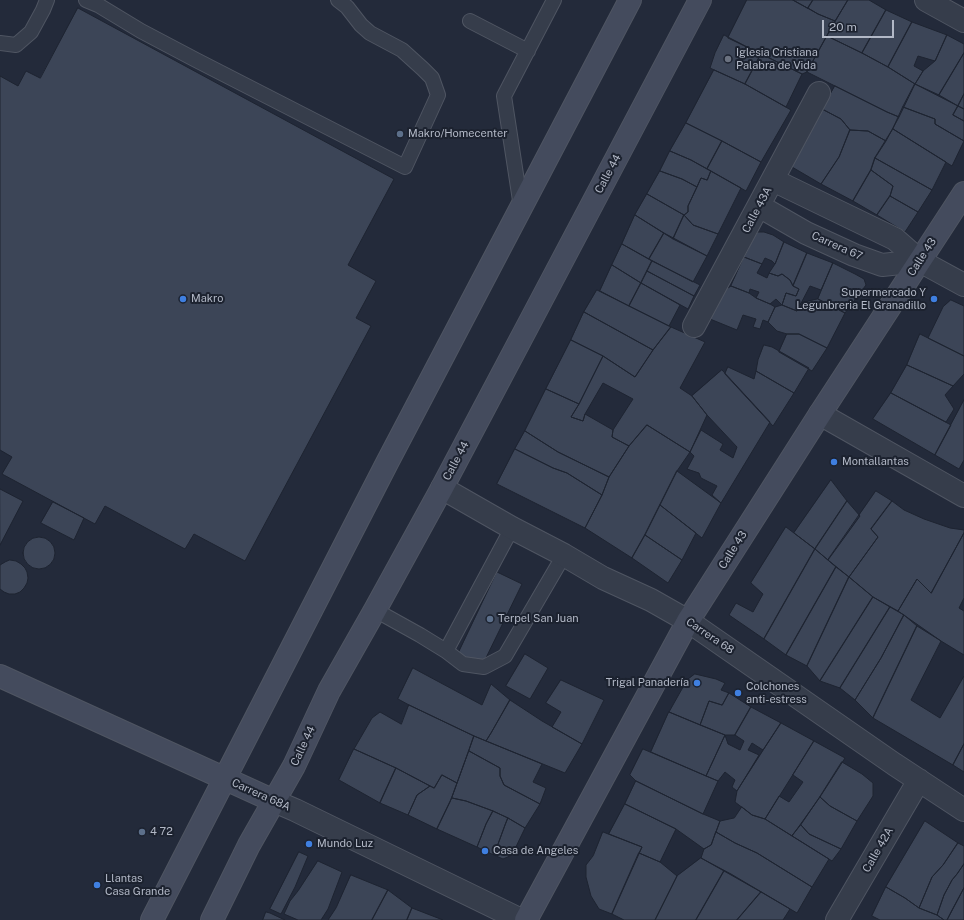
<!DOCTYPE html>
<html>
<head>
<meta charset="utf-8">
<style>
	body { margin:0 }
	#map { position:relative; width:964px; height:920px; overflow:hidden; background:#232a3a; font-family:"Public Sans",sans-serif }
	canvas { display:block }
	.scale { position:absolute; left:822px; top:20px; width:72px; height:18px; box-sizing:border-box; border:2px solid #b2b8c6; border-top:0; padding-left:5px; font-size:12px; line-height:14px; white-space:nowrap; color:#b2b8c6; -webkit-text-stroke:3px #1c222f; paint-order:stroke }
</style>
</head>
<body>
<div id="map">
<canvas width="964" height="920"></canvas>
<div class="scale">20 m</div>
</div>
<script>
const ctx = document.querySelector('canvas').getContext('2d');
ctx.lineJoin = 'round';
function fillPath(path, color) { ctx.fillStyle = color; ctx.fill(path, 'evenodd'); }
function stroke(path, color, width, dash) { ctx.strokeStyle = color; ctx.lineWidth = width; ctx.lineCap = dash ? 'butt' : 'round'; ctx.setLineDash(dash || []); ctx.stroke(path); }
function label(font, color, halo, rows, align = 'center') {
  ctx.font = font + ' "Public Sans",sans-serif'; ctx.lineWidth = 4; ctx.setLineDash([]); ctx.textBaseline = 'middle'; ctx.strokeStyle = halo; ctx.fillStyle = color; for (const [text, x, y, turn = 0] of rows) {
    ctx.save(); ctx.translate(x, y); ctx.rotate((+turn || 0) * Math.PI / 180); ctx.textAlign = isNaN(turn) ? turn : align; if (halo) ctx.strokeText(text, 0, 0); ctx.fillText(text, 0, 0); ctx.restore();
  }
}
const building = new Path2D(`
	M747,0H793L818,14L835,21L807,72L802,74L728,38Z
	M793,0H813L808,8Z
	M813,0H848L835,21L818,14L808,8Z
	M848,0H869L886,10L862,53L827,36Z
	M78,8L394,179L348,265L376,281L356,318L371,326L245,561L194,534L185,549L105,506L95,524L2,474L12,457L0,450V76L18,86L26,71L40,78Z
	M886,10L912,22L888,67L862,53Z
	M912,22L947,35L935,61L918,56L914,66L923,71L915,84L888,67Z
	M724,35L761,54L745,84L710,68L715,53Z
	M947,35L964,44V53L939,95L915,84L923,71L935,61Z
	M827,36L862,53L888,67L915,84L899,117L887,112L807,72Z
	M964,53V94L958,106L939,95Z
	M761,54L802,74L786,107L745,84Z
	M714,70L745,84L791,110L761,162L722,141L686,123Z
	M915,84L958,106L953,115L964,121V141L935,124V119L903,107Z
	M835,86L887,112L899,117L886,141L868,131L850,130L841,119L822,109Z
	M964,94V109L958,106Z
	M958,106L964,109V121L953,115Z
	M903,107L935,119V124L964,141L952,166L893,129Z
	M822,109L841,119L850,130L839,157L821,184L792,167Z
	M686,123L722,141L707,169L691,160L670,151Z
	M893,129L946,162L932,190L875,158Z
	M850,130L868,131L886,141L875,158L871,170L853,201L821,184L839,157Z
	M722,141L761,162L746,191L707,169Z
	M670,151L691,160L711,171L707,180L701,178L697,187L682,179L660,171Z
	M875,158L932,190L918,212L890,196L893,186L871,170Z
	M871,170L893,186L890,196L877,215L853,201Z
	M660,171L682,179L697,187L688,206V212L684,215L647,194Z
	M711,171L741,188L718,234L693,225L684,215L688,212V206L701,178L707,180Z
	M647,194L684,215L673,239L635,215Z
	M890,196L918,212L905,232L877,215Z
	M635,215L664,233L649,259L622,244Z
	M684,215L693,225L718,234L707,256L673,239Z
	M758,232H764L773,235L784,242L775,264L772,261L765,258L762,264L744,257L754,237Z
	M664,233L707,256L693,282L649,259Z
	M784,242L807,253L793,286L790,280L782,274L778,276L769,273L775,264Z
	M622,244L652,261L641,283L612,265Z
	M807,253L833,263L821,290L810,286L797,311L782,305L786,293L796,296L799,289L793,286Z
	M744,257L762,264L757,273L767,278L769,273L778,276L782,274L790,280L793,286L799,289L796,296L786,293L782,305L776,299L770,304L756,298L759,292L750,289L749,293L731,286Z
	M652,261L700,285L694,296L647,271Z
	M833,263L855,274L864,279L866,285L845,313L818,299Z
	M612,265L641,283L629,306L600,291Z
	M647,271L694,296L688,309L641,283Z
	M641,283L680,305L669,326L629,306Z
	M726,286L728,288L731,286L749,293L756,298L770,304L775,307L768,322L763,320L760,329L753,327L756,319L743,315L737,330L710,319Z
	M597,290L671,327L653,350L584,312Z
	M818,299L845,313L827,348L799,334H787L777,331L768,322L775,307L782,305L797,311L801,303Z
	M951,300L964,306V356L928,338L943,307Z
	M584,312L653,350L635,377L603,356L571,340Z
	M671,327L705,342L680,388L692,396L707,415L690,452L647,425L629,446L612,437L613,430L633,399L603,383L585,414L583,421L571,417L579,404L603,356L635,377L653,350Z
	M787,334H799L827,348L812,371L779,352Z
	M920,334L964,356V374L953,386L907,365Z
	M571,340L603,356L579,404L546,389Z
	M764,345L772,347L809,368L794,393L756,371L758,360Z
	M907,365L953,386L945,395L954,409L946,422L891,393Z
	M728,367L754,379L756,371L794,393L773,426L725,374Z
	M722,370L770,422L721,503L712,495L717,486L701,478L699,473L687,469L694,456L690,452L701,430L723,444L720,450L733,458L737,447L707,415L692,396Z
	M546,389L579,404L571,417L583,421L585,414L613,430L612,437L629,446L609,477L558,452L525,431Z
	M891,393L951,425L935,455L873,419Z
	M964,400V460L959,469L935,455Z
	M647,425L690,452L677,471L645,535L632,558L585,528L602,495L609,477L629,446Z
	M525,431L558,452L609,477L602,495L567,473L553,468L515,449Z
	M515,449L553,468L567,473L602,495L585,528L497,484Z
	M677,471L721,503L702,538L660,505Z
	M831,480L847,501L815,549L794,533Z
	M0,489L23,501L0,545Z
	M876,491L892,501L871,529L878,537L849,577L828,560Z
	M847,501L860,516L828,560L815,549Z
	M892,501L904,510L924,519L950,528L964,530V533L931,593L917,579L898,611L873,597L849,577L878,537L871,529Z
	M53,502L84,518L74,540L41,523Z
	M660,505L696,533L682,560L645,535Z
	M786,527L815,549L764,639L729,615L736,603L753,612L763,594L751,583Z
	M964,533V598L959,608L964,611V655L941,641L898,611L917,579L931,593Z
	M645,535L682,560L668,583L632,558Z
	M23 553a16 16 0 1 1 32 0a16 16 0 1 1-32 0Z
	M815,549L836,567L786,655L764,639Z
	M10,560L16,561L21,564L25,568L27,572L28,578L27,583L24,588L20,592L15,594H9L4,592L0,589V565L5,562Z
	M836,567L849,577L807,666L786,655Z
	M497,572L522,584L482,666L458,654Z
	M849,577L873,597L820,681L807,666Z
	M873,597L890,607L840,688L820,681Z
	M890,607L904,615L881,658L855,700L840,688Z
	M904,615L917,626L873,718L855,700L881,658Z
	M917,626L941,641L911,700L940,718L964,676V744L953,765L873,718Z
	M525,654L548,668L530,699L506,686Z
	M413,668L482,705L491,684L510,700L491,733L486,741L474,736L409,705L398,699Z
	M695,674L716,679L725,683L721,690L729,693L722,705L709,701L700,725L669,712L687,680Z
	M561,680L604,700L582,744L552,727L561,712L546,703Z
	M729,693L751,707L735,735H725L700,725L709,701L722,705Z
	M510,700L542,721L582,744L565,773L486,741L491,733Z
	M409,705L474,736L457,783L442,775L434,788L396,768L354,749L372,718L380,712L401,724Z
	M751,707L781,723L763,750L752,743L748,750L759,755L737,791L732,787L735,780L725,772L718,781L706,776L725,735L728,744L740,750L744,741L735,735Z
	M669,712L725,735L706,776L651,752Z
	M781,723L814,741L765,819L752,815L735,802L737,791Z
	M474,736L542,764L533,782L546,788L540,804L504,785L500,776V768L469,751Z
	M814,741L845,758L820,797L792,836L765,819L779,796L789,802L803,782L793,775Z
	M964,744V772L953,765Z
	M354,749L396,768L380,803L339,780Z
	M643,749L718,781L703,814L636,781L630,775Z
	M469,751L500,768V776L504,785L540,804L525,828L508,818L493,811L466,801L452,798Z
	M842,762L862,774L873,783V796L857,821L830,806L820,797Z
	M396,768L430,786L417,795L408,815L380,803Z
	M442,775L457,783L450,802L437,829L408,815L417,795L430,786L434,788Z
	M636,781L703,814L720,821L711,845L704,849L676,829L625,804Z
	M820,797L830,806L857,821L841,849L809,834L801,825Z
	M452,798L466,801L493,811L486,824L477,847L437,829Z
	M625,804L676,829L660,862L639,853L642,847L609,834Z
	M742,807L752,815L765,819L829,859L812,887L757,853L735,843L716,832L720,821L734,818Z
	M493,811L508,818L505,825L494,855L485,851L477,847L486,824Z
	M508,818L525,828L512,855L503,859L494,855L505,825Z
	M925,821L958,843L943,865L932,877L919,908L905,898L886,887Z
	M801,825L809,834L841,849L832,861L792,836Z
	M603,832L642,847L612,914L599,909L591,896L586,877V865L593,856Z
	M716,832L735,843L757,853L812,887L797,913L731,874L701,858L704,849L711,845Z
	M958,843L964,846V864L957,874L952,880L944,895L937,915L919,908L932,877L943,865Z
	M299,852L308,856L295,887L281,914L270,909Z
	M639,853L660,862L677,876L655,920H624L612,914Z
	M701,858L724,871L696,920H655L677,876Z
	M318,861L342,872L328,909L321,920H298L284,914L290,901L298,891Z
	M964,864V888L947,920H944L937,915L944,895L952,880L957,874Z
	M724,871L761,892L737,920H696Z
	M351,875L388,890L372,920H328L336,908Z
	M886,887L905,898L919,908L937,915L944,920H880L872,916Z
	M964,888V920H947L951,912Z
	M388,890L412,908L407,920H372Z
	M761,892L790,909L783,920H737Z
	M412,908L443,920H407Z
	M266,912L270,913L285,920H263Z`);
fillPath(building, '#3c4557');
stroke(building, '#1e2431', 1);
const lane = new Path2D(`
	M86,0L98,5L141,31L196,60L405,167L438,95L432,78L423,69L402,50L370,33L361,25L347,7L338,0
	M470,21L528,51
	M0,43L16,45L31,32L43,10L47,0
	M521,207L504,96L554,0
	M375,610L420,635L446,651L512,528
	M446,651L463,664L484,667L505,656L564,555`);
const street = new Path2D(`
	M926,0L964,21
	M773,180L895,239L920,261L964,285
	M759,206L806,233L854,255L882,265L920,261
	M694,326L819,93
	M820,414L964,496
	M442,488L512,528L564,555L603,578L651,600L688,621L894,764L964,810
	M274,801L295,810L521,920
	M837,920L919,780`);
const secondary = new Path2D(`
	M0,676L274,801
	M152,920L388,461L630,0
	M212,920L249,845L294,766L329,691L375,610L442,488L542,299L700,0
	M526,920L688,621L820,414L964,193`);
stroke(lane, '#4f5562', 16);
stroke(street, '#4f5562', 24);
stroke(secondary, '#4f5562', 24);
stroke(lane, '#363d4b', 14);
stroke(street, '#363d4b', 22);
stroke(secondary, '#444b5d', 22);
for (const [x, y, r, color] of [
	[728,59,4,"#6b7280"],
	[400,134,4,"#5c6f8a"],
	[183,299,4,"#3f7fe0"],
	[934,299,4,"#3f7fe0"],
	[834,462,4,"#3f7fe0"],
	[490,619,4,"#5c6f8a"],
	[697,683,4,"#3f7fe0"],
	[738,693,4,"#3f7fe0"],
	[142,832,4,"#5c6f8a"],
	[309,844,4,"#3f7fe0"],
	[485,851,4,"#3f7fe0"],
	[97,885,4,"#3f7fe0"]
]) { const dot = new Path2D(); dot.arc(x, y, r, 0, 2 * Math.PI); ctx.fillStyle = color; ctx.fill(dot); stroke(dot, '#1c222f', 1.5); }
label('11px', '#b2b8c6', '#1c222f', [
	["Iglesia Cristiana",736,53],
	["Palabra de Vida",736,66],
	["Makro/Homecenter",408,134],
	["Supermercado Y",926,293,"right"],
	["Legunbreria El Granadillo",926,306,"right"],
	["Makro",191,299],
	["Montallantas",842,462],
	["Terpel San Juan",498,619],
	["Trigal Panadería",689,683,"right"],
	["Colchones",746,687],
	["anti-estress",746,700],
	["4 72",150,832],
	["Mundo Luz",317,844],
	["Casa de Angeles",493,851],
	["Llantas",105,879],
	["Casa Grande",105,892]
], 'left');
label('11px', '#b2b8c6', '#1c222f', [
	["Calle 44",608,174,-62],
	["Calle 43A",757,210,-62],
	["Carrera 67",837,246,24],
	["Calle 43",922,257,-57],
	["Calle 44",456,461,-62],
	["Calle 43",733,550,-58],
	["Carrera 68",710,636,34],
	["Calle 44",303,746,-65],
	["Carrera 68A",261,795,24],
	["Calle 42A",878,850,-60]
]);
</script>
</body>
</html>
